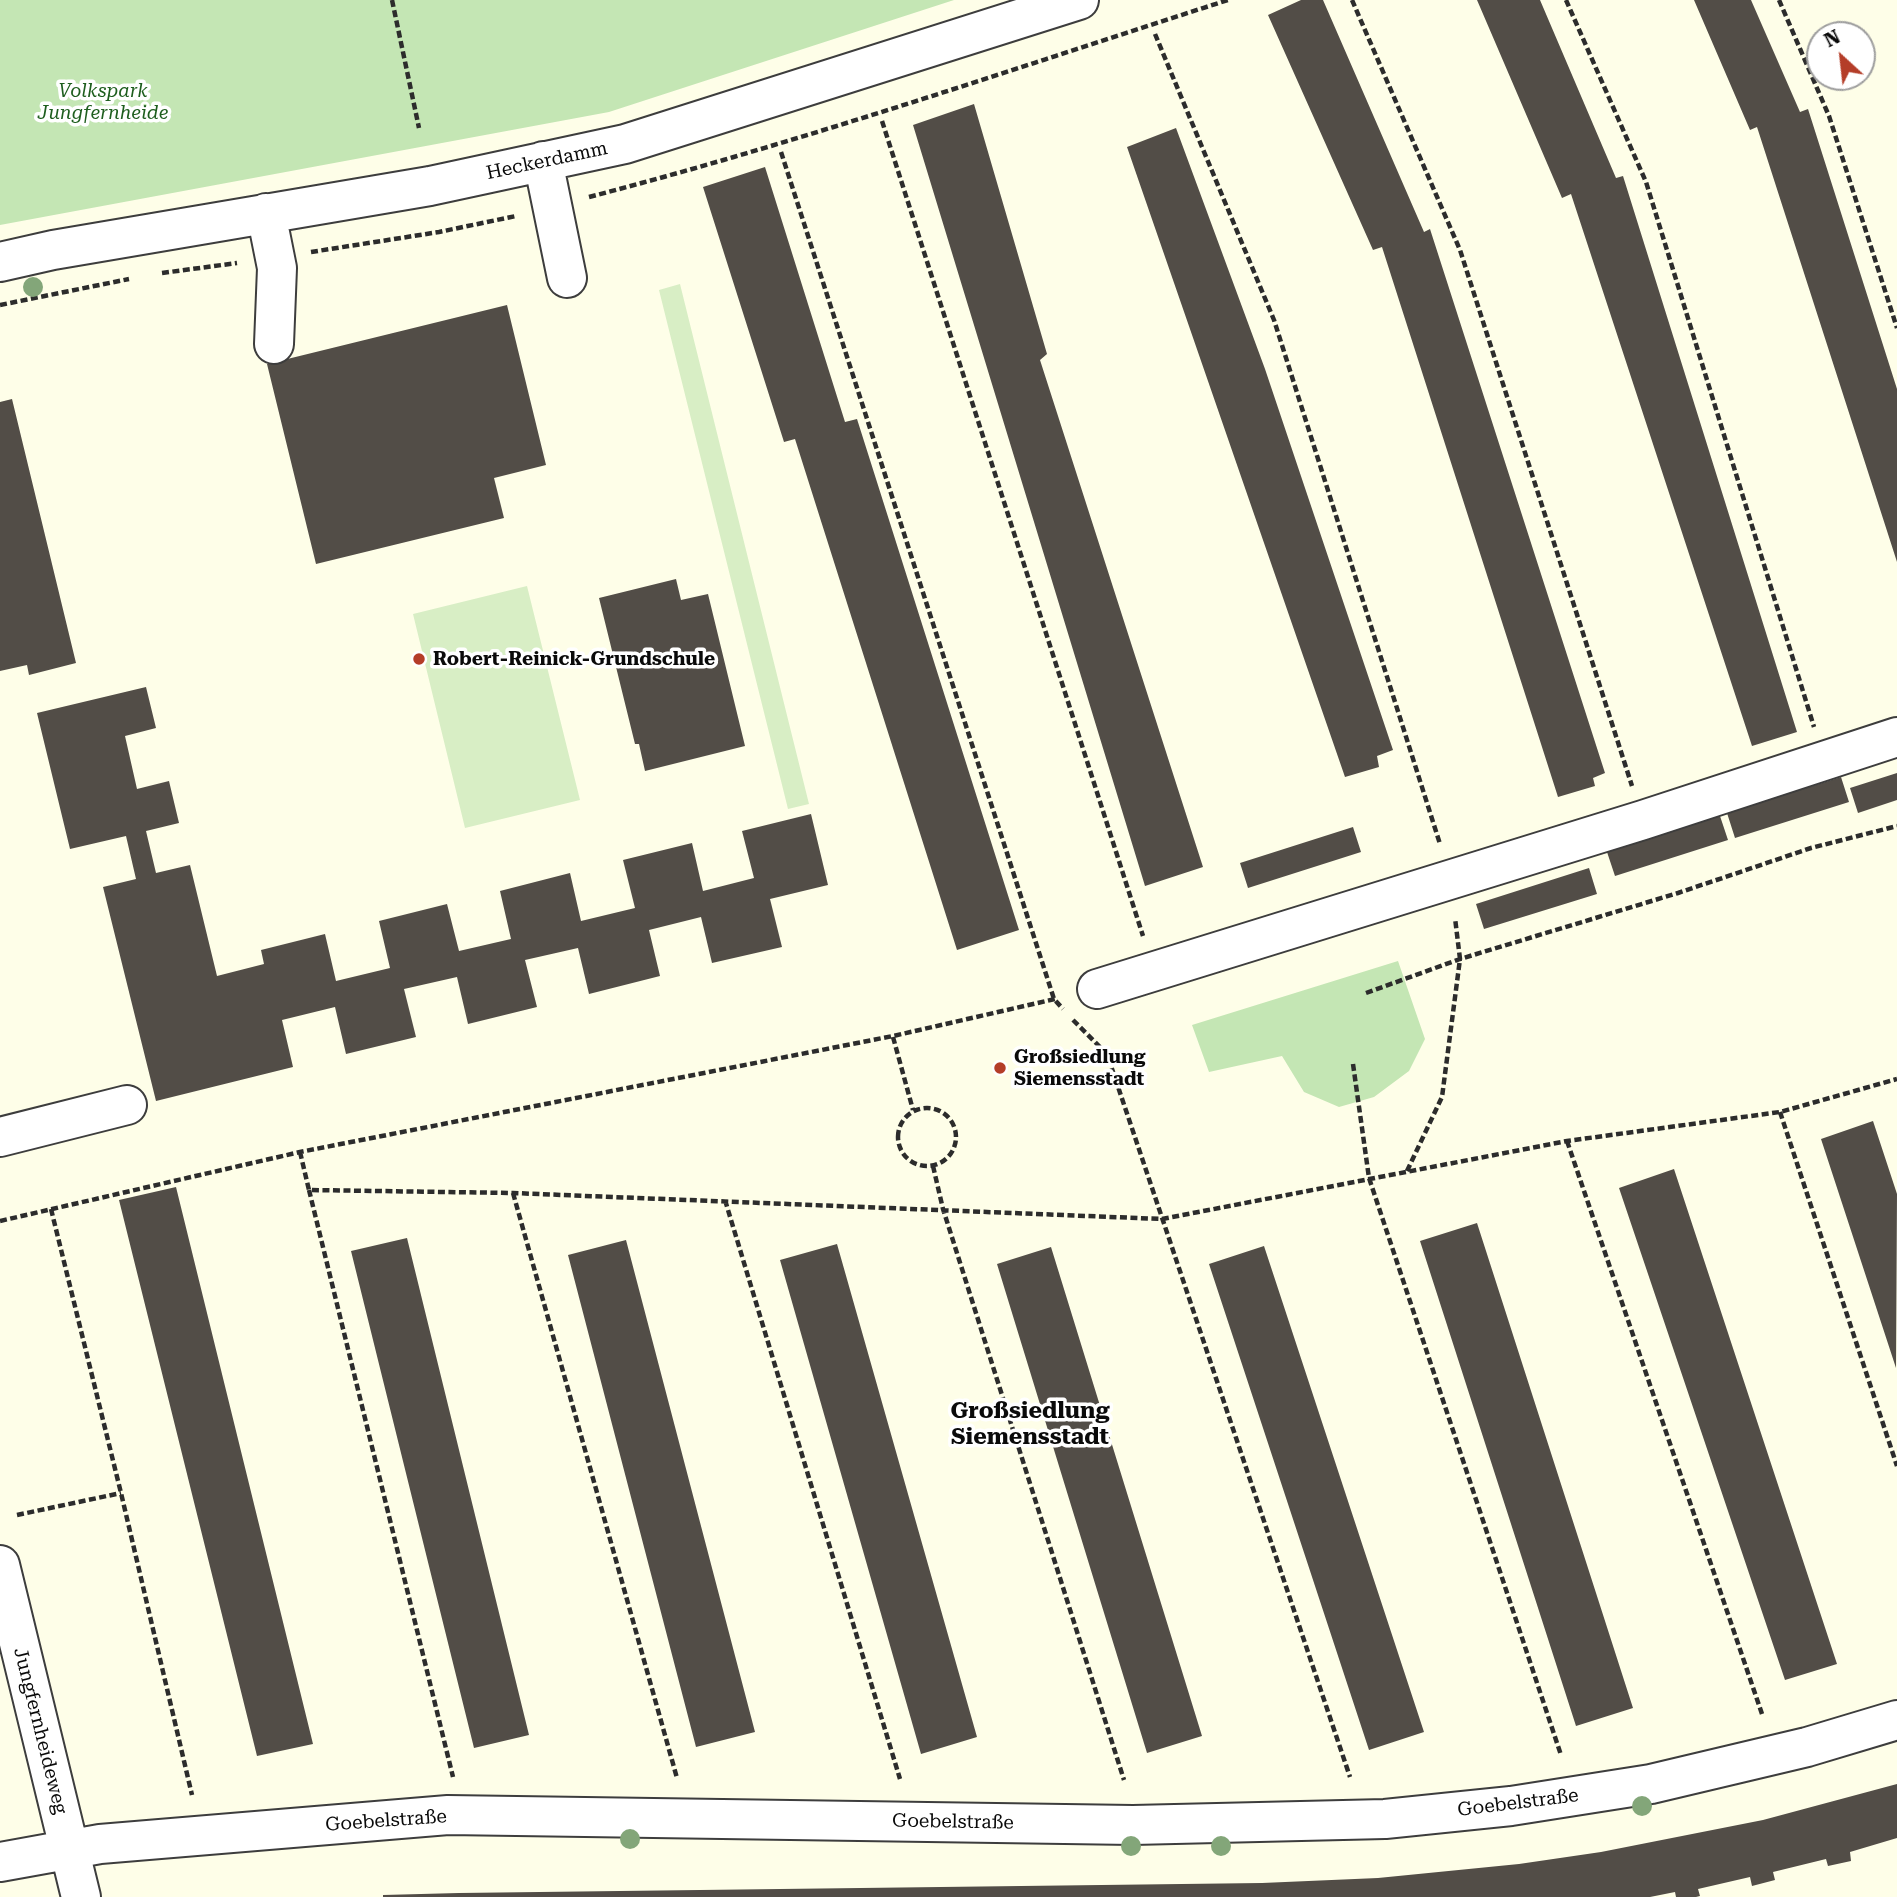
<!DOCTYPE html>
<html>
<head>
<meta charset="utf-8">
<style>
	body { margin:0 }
	#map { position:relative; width:1897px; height:1897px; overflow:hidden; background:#fefee8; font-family:"Roboto Serif",serif }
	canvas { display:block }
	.north { position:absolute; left:1806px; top:21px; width:70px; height:70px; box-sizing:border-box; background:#fff; border:2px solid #9d9d9d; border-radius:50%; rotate:333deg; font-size:19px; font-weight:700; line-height:28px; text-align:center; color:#0a0a0a }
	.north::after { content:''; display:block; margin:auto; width:24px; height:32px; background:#b43d28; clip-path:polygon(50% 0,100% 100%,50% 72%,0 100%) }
</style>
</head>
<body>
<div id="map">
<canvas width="1897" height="1897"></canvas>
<div class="north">N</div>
</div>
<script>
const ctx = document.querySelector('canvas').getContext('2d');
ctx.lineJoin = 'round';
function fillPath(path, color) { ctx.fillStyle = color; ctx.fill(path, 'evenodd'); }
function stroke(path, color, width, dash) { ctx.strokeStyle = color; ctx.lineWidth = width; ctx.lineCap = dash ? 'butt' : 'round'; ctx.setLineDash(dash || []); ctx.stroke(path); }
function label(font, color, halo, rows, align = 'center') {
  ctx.font = font + ' "Roboto Serif",serif'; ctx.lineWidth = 7; ctx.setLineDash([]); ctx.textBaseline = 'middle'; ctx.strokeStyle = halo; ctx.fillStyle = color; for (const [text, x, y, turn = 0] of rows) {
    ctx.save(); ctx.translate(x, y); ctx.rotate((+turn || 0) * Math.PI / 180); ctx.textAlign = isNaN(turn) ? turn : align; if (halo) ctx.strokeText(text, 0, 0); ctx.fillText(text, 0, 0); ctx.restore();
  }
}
fillPath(new Path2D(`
	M0,0H954L609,112L0,225Z
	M1398,961L1425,1039L1409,1071L1374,1097L1339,1107L1304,1092L1282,1056L1209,1072L1192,1025Z`), '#c4e6b4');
fillPath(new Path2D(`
	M680,284L809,804L788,809L659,290Z
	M527,586L580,800L465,828L413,614Z`), '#d8eec5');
fillPath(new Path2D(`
	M1301,0H1323L1424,232L1430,229L1605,773L1593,778L1595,786L1558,797L1382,247L1373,250L1268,15Z
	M1477,0H1540L1616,178L1623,176L1797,732L1752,746L1571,194L1562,198Z
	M1694,0H1751L1800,112L1808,109L1897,389V562L1757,127L1750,130Z
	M974,104L1047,354L1040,360L1203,867L1145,886L913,125Z
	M1176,128L1265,369L1393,750L1377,756L1379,767L1345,777L1127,147Z
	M765,167L845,422L857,419L1019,930L957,950L795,439L784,442L703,187Z
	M507,305L546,465L494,478L504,518L316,564L267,364Z
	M12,399L76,663L29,675L27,665L0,671V402Z
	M676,579L681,600L708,594L745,746L645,771L639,744H635L599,598Z
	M146,687L156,728L125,736L137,789L169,781L179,823L146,831L156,873L190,865L217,976L264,964L261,950L325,934L336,981L390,968L379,921L447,904L459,951L511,939L500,891L570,873L581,921L635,908L623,860L692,843L703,891L754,878L742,831L811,814L828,885L770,899L782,947L712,963L701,917L649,930L660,976L589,994L578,948L525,960L537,1007L468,1024L457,977L404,989L416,1037L346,1054L335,1007L282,1020L293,1067L156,1101L103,887L136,879L126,836L70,849L37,713Z
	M1897,773V800L1858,813L1850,788Z
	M1841,777L1849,802L1735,838L1727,813Z
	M1720,816L1728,840L1615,876L1607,852Z
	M1353,827L1361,852L1248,888L1240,863Z
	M1589,868L1597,894L1484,929L1476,904Z
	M1873,1121L1897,1194L1896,1368L1821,1139Z
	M1674,1169L1837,1664L1785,1680L1619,1188Z
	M176,1187L313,1744L257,1756L119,1200Z
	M1477,1223L1633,1708L1576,1726L1420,1241Z
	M407,1238L529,1735L474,1748L351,1251Z
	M626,1240L755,1732L696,1747L568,1255Z
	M837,1244L977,1737L921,1754L780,1260Z
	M1264,1246L1424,1732L1369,1750L1209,1264Z
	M1051,1247L1202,1736L1147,1753L997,1264Z
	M1897,1784V1838L1850,1852L1851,1861L1828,1866L1826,1859L1773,1872L1775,1880L1752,1886L1750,1877L1698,1889L1700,1896L1696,1897H1676L1675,1892L1650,1897H383V1895L459,1893L1262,1883L1378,1878L1519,1864L1601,1852L1763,1820Z`), '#524d47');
const minor = new Path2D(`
	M543,161L567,278
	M266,213L277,268L274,344
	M0,262L53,250L430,186L625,144L1079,0
	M1097,989L1643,820L1897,737
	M0,1137L127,1105
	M0,1565L81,1897
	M0,1862L100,1844L448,1815L1133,1825L1385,1819L1511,1806L1651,1784L1807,1747L1897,1720`);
stroke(minor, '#3d3d3d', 42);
stroke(new Path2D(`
	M392,0L419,128
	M1352,0L1460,250L1632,786
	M1566,0L1646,182L1814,727
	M1779,0L1829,116L1897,328
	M1155,34L1274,320L1440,844
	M882,121L1143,936
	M781,152L1054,999L1063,1009
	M589,197C805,141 1016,68 1228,0
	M311,252L439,232L516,216
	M162,273L237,263
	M0,305L129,279
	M1366,993L1460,959L1678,893L1811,848L1897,826
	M1073,1020L1107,1054L1350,1777
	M893,1037L913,1110
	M1353,1064L1369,1178L1561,1755
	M898 1137a29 29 0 1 1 58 0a29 29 0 1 1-58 0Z
	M1780,1112L1897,1466
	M1567,1141L1762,1714
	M300,1152L309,1190L513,1193L1162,1219L1567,1141L1780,1112L1897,1079
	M933,1166L943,1209L1124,1780
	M1407,1171L1442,1097L1460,959L1455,918
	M309,1190L453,1777
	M513,1193L677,1778
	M725,1200L900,1779
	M51,1209L121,1493L192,1795
	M0,1221L300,1152L893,1036L1055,999
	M17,1515L121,1493`), '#2c2c2c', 4.5, [7, 3.5]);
stroke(minor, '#fff', 38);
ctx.fillStyle = '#83a679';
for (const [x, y] of [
	[33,287],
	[1642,1806],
	[630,1839],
	[1131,1846],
	[1221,1846]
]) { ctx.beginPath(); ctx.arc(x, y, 10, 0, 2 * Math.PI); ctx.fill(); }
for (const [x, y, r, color] of [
	[419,659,7,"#b43d28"],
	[1000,1068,7,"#b43d28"]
]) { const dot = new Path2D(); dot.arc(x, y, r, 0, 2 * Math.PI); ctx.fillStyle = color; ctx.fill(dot); stroke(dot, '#fff', 2.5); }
label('italic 19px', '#1e5e1e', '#fff', [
	["Volkspark",103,91],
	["Jungfernheide",103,113]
]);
label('19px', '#0a0a0a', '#fff', [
	["Heckerdamm",547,161,-12],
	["Jungfernheideweg",40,1731,76],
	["Goebelstraße",1518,1803,-7],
	["Goebelstraße",386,1821,-4],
	["Goebelstraße",953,1822,1]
]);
label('bold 19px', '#0a0a0a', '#fff', [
	["Robert-Reinick-Grundschule",433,659],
	["Großsiedlung",1014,1057],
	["Siemensstadt",1014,1079]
], 'left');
label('bold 23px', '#0a0a0a', '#fff', [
	["Großsiedlung",1030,1411],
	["Siemensstadt",1030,1437]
]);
</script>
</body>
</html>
